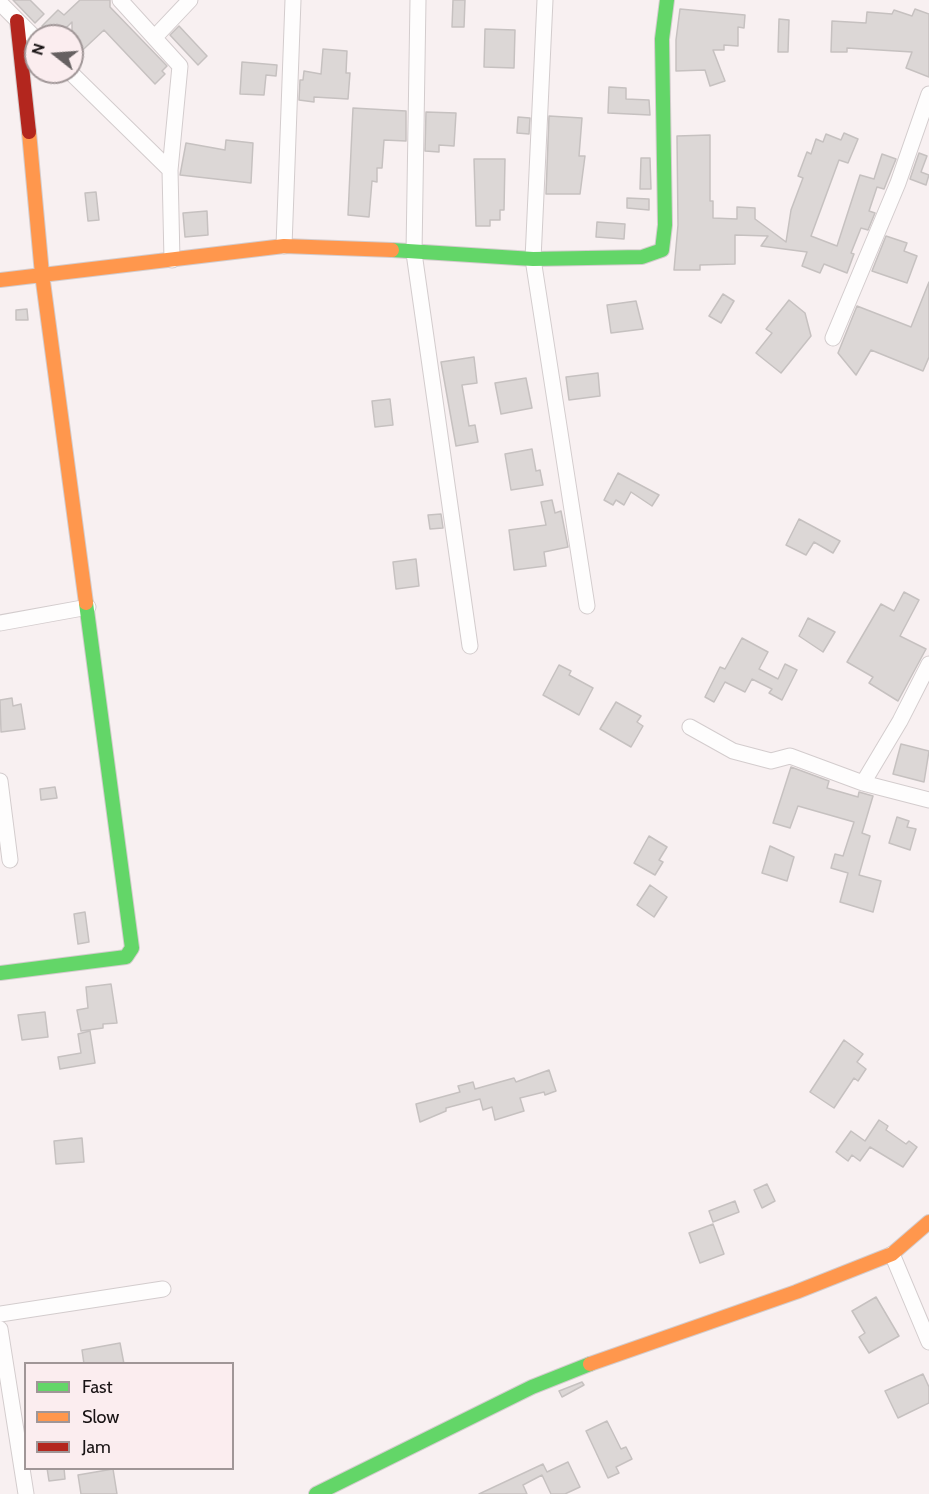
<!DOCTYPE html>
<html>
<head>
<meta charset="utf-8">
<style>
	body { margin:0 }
	#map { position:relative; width:929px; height:1494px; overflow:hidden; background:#f8f0f1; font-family:Cabin,sans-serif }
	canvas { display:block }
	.legend { position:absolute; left:24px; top:1362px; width:210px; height:108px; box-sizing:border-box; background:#fbedef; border:2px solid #a09697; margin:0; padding:8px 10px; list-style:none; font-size:18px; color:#181314 }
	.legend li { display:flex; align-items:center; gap:12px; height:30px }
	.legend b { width:30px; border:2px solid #a09697 }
	.north { position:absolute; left:24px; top:24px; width:60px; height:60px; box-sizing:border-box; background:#fbedef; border:2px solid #a09697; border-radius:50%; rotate:287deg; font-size:16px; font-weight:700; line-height:24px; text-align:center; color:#181314 }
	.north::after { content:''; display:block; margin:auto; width:21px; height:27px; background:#666061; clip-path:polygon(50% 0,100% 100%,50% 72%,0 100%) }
</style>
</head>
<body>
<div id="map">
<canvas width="929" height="1494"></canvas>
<ul class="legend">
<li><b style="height:8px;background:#63d668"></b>Fast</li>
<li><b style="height:8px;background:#ff974d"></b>Slow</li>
<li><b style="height:8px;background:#b3261e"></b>Jam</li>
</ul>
<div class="north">N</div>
</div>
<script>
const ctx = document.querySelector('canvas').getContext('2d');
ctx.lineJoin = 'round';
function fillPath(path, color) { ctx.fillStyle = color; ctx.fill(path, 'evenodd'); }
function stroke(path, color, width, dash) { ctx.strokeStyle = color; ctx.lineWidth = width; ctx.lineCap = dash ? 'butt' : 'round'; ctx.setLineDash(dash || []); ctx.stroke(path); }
const building = new Path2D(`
	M13,0H30L44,14L35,23Z
	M80,0H110V7L167,66L162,71L165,74L155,84L104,30L72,60V22L60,34L56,29L50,35L42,26L58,10L64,15Z
	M453,0H465L464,27H452Z
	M680,9L745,15L744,28L738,27V46L724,45V50H713L725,81L710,86L705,70L676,71V40Z
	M915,9L929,14V77L906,68L912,52L847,48V52H831L832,21L866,23L867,12L892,14L894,10L912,16Z
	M779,19L789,20L788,52H778Z
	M179,26L207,56L198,65L170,35Z
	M485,29L515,30L514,68L484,67Z
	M323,49L347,51L346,73H350L348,99L314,97V102L299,100L300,80H303L304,71L321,74Z
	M242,62L277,65L276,76L266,75L264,95L240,94Z
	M609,87L626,88V99L649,100L650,115L608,113Z
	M353,108L406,111V141L384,140L382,168H377V182L372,181L369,217L348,215Z
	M426,112L456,113L454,146L439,145V152L425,151Z
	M549,116L582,118L579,156H585L580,194H546Z
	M518,117L530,118L529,134L517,133Z
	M844,133L858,139L848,163L839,160L811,236L837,246L860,175L874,179L882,154L896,159L884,189L877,187L869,211L875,213L868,230L861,228L851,253L854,254L847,273L824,264L820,273L802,266L807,252L761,246L768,236L735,235V264L700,265V270H674L678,225L677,136L710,135V201H713V218L737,219V207L755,208V219L786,242L791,210L803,178L798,176L807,152L811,154L816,139L823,142L826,134L841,140Z
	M226,140L253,143L251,183L180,175L186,143L225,150Z
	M919,153L927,156L921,172L929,175L926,185L910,179Z
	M641,158H650L651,189H640Z
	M474,159H505L504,210H500V220H490V226H476Z
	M96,192L99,220L88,221L85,193Z
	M627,198L649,199V210L627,208Z
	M207,211L208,235L185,237L183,213Z
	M597,222L625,224L624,239L596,237Z
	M886,236L907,243L904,251L917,256L907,283L872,271Z
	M929,282V357L923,371L871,350L856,375L838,353L857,306L911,327Z
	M723,294L734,301L721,323L709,316Z
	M789,300L805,313L811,336L781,373L756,353L772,333L766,329Z
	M636,301L643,329L611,333L607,305Z
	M27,309L28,320H16V310Z
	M474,357L477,383L462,385L469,426L475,425L478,442L456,446L441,362Z
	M598,373L600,396L569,400L566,377Z
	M526,378L532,408L501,414L495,383Z
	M390,399L393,425L375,427L372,401Z
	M532,449L536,471L540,470L543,485L511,490L505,454Z
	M618,473L659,495L652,506L631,492L624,505L616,500L613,505L604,500Z
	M552,500L555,513L561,511L568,547L544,552L546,566L514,570L509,530L546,525L541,502Z
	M441,514L443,528L430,529L428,515Z
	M799,519L840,541L833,553L814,542L806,555L786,545Z
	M416,559L419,586L396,589L393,562Z
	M904,592L919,600L900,636L926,649L898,701L869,683L873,677L847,662L881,604L894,611Z
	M808,618L835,632L823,652L799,636Z
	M742,638L768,652L759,669L778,679L785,664L797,670L782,700L769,693L772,689L752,679L745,692L725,682L714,702L705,697L720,667L725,669Z
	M559,665L571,671L569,675L593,688L579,715L543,695Z
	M12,698L13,706L21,704L25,729L1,732L0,700Z
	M616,702L641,716L637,722L643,726L631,747L600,729Z
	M901,744L929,751L924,782L893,774Z
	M791,767L829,781L827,788L858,797L859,792L873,796L862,833L870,836L859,875L881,881L873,912L840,902L848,873L831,868L835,854L843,856L854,822L798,806L790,828L773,823Z
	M55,787L57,798L41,800L40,789Z
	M897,817L909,821L907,827L916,829L910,850L889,843Z
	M649,836L667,847L659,860L663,862L655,875L634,863Z
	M770,846L794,857L787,881L762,873Z
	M650,885L667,897L654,917L637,905Z
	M85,912L89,942L78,944L74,914Z
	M111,984L117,1023L103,1024V1028L81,1031L77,1010L88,1008L86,987Z
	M45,1012L48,1037L22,1040L18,1015Z
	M90,1031L95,1063L60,1069L58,1057L81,1053L78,1034Z
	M844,1040L863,1054L857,1062L866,1069L858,1081L854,1078L834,1108L810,1092Z
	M549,1070L556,1091L545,1095L544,1092L520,1098L524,1111L495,1120L492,1107L483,1110L480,1099L446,1108V1111L420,1122L416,1104L460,1092L458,1086L473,1082L475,1089L514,1078L516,1082Z
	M879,1120L888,1126L886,1130L906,1144L909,1141L917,1147L903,1167L870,1147L860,1161L852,1155L848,1161L836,1152L851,1131L865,1141Z
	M82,1138L84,1162L56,1164L54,1141Z
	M767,1184L775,1201L762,1208L754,1190Z
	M735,1201L739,1212L713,1222L709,1211Z
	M713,1224L724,1254L700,1263L689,1233Z
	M876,1297L899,1336L869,1353L859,1337L865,1333L852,1311Z
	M120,1343L124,1364H84L82,1350Z
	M923,1374L929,1387V1403L898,1418L885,1391Z
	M582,1382L584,1385L562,1397L559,1391Z
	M607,1421L621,1449L626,1447L632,1459L616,1467L619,1473L608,1478L586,1431Z
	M568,1462L580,1487L565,1494H551L542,1475L523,1485L527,1494H479L543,1464L547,1472Z
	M47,1468H64L65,1479L49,1481Z
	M113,1469L117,1494H81L78,1475Z`);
fillPath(building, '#dcd7d6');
stroke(building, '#c6c1c0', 1.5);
const street = new Path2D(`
	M120,0L180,66L170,170L172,260
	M418,0L414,253L470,646
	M545,0L533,259L587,606
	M0,3L36,39
	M155,37L190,0
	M70,72L170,170
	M284,246L293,0
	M833,338L898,183L929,94
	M0,623L88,607
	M690,727L733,751L771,761L790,756L863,783L929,800
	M0,781L10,860
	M863,783L900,721L929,664
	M892,1254L929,1342
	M0,1314L163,1289
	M0,1329L26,1494`);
const fast = new Path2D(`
	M392,250L533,259L642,257L662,250L665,225L662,39L667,0
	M0,973L126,957L132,948L86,603
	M316,1494L532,1387L590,1364`);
const slow = new Path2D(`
	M29,132L42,274L86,603
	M0,280L284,246L392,250
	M590,1364L796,1292L892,1254L929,1222`);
const jam = new Path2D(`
	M17,21L29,132`);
stroke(street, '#d3cccd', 17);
stroke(fast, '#d3cccd', 16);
stroke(slow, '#d3cccd', 16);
stroke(jam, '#d3cccd', 16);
stroke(street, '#fefdfd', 15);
stroke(fast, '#63d668', 14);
stroke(slow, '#ff974d', 14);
stroke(jam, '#b3261e', 14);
</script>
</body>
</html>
